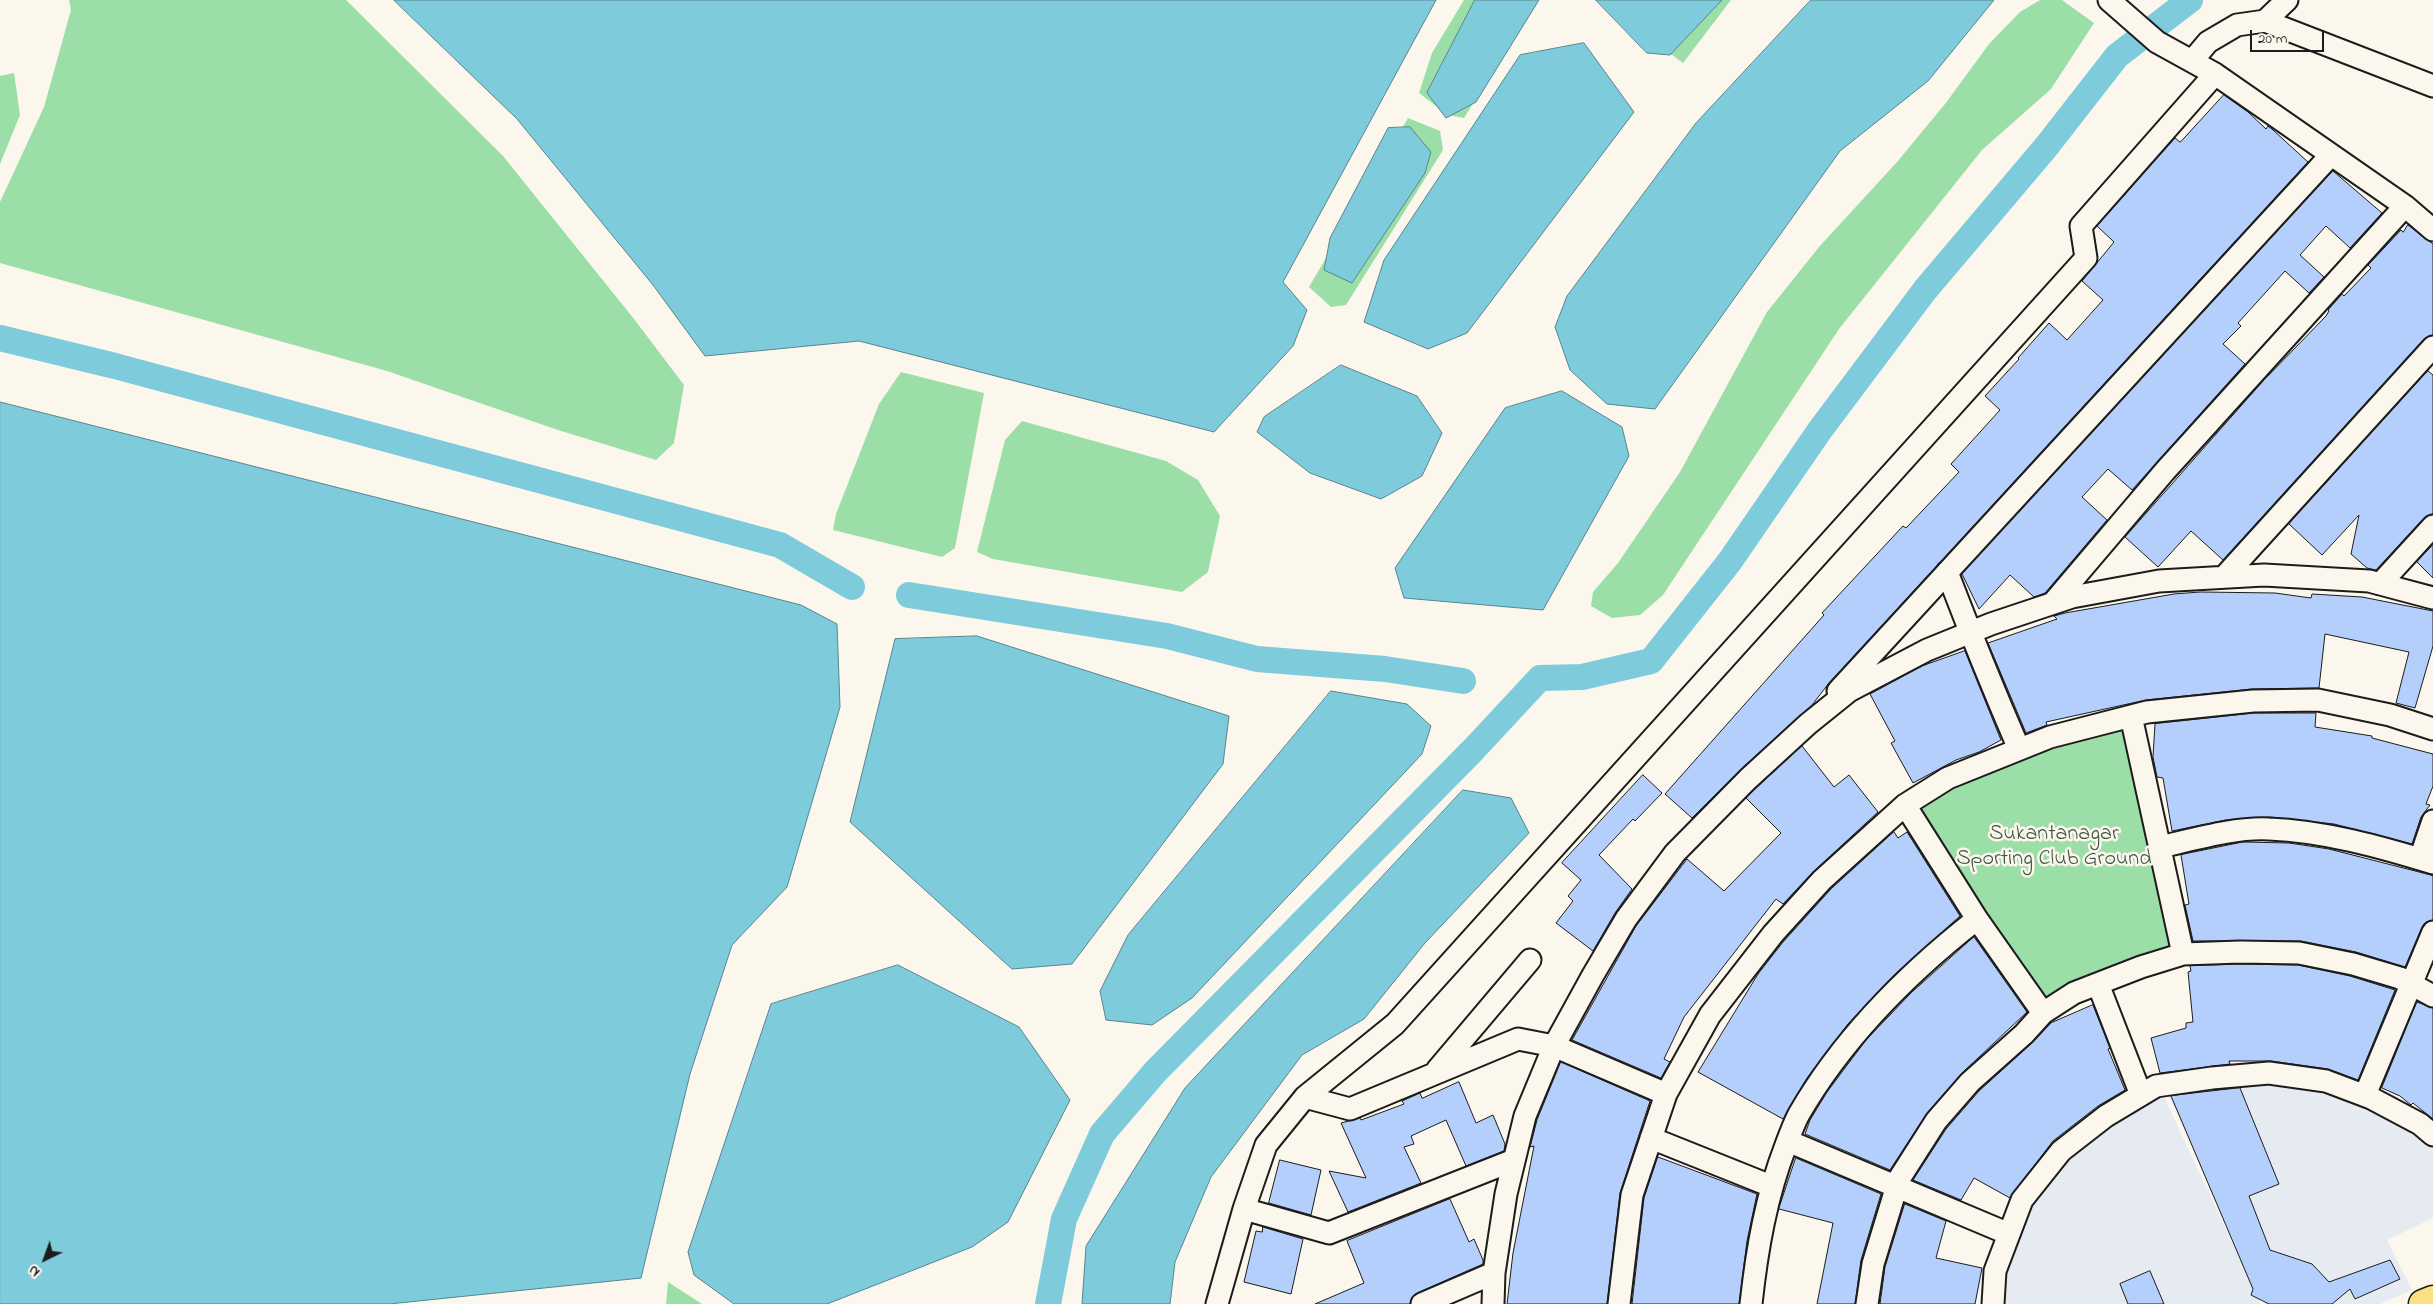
<!DOCTYPE html>
<html>
<head>
<meta charset="utf-8">
<style>
	body { margin:0 }
	#map { position:relative; width:2433px; height:1304px; overflow:hidden; background:#fbf7ec; font-family:"Indie Flower",sans-serif }
	canvas { display:block }
	.north { position:absolute; left:20px; top:1234px; width:50px; height:50px; -webkit-text-stroke:4px #fbf7ec; paint-order:stroke; rotate:222deg; font-size:14px; font-weight:700; line-height:20px; text-align:center; color:#1c1c1c }
	.north::after { content:''; display:block; margin:auto; width:18px; height:22px; background:#1c1c1c; clip-path:polygon(50% 0,100% 100%,50% 72%,0 100%) }
	.scale { position:absolute; left:2250px; top:30px; width:74px; height:22px; box-sizing:border-box; border:2px solid #1c1c1c; border-top:0; padding-left:6px; font-size:15px; line-height:18px; white-space:nowrap; color:#1c1c1c; -webkit-text-stroke:4px #fbf7ec; paint-order:stroke }
</style>
</head>
<body>
<div id="map">
<canvas width="2433" height="1304"></canvas>
<div class="north">N</div>
<div class="scale">20 m</div>
</div>
<script>
const ctx = document.querySelector('canvas').getContext('2d');
ctx.lineJoin = 'round';
function fillPath(path, color) { ctx.fillStyle = color; ctx.fill(path, 'evenodd'); }
function stroke(path, color, width, dash) { ctx.strokeStyle = color; ctx.lineWidth = width; ctx.lineCap = dash ? 'butt' : 'round'; ctx.setLineDash(dash || []); ctx.stroke(path); }
function label(font, color, halo, rows, align = 'center') {
  ctx.font = font + ' "Indie Flower",sans-serif'; ctx.lineWidth = 5; ctx.setLineDash([]); ctx.textBaseline = 'middle'; ctx.strokeStyle = halo; ctx.fillStyle = color; for (const [text, x, y, turn = 0] of rows) {
    ctx.save(); ctx.translate(x, y); ctx.rotate((+turn || 0) * Math.PI / 180); ctx.textAlign = isNaN(turn) ? turn : align; if (halo) ctx.strokeText(text, 0, 0); ctx.fillText(text, 0, 0); ctx.restore();
  }
}
fillPath(new Path2D(`
	M2272,1082L2329,1093L2367,1106L2433,1147V1218L2387,1240L2412,1290L2380,1304H2264L2169,1096L2210,1084Z
	M2163,1095L2261,1304H1996L2024,1204L2066,1154Z`), '#e6ebf1');
fillPath(new Path2D(`
	M69,0H346L503,156L634,319L684,385L674,443L656,460L558,430L387,371L0,263V202L44,107L71,10Z
	M1464,0H1537L1464,118L1448,115L1419,93L1432,53Z
	M1599,0H1731L1683,63Z
	M2040,0H2062L2094,23L2051,89L1982,150L1839,329L1663,595L1640,615L1612,618L1591,606L1593,592L1618,563L1680,472L1767,312L1819,247L1897,162L1945,104L1989,44L2020,12Z
	M14,73L20,115L0,164V76Z
	M1408,118L1440,131L1443,150L1346,305L1331,307L1309,287Z
	M901,372L984,393L955,548L942,557L833,530L836,514L879,404Z
	M1022,421L1166,461L1198,480L1220,516L1208,572L1182,592L993,559L977,552L1005,440Z
	M2122,726L2171,949L2044,1004L1918,808L1956,788L2029,755L2069,744Z
	M668,1282L702,1304H666Z`), '#9cdea8');
const water = new Path2D(`
	M394,0H1436L1283,282L1307,310L1293,346L1214,432L859,341L705,356L653,285L517,119Z
	M1475,0H1539L1476,102L1446,118L1427,93Z
	M1596,0H1722L1670,55L1647,53Z
	M1811,0H1994L1928,81L1840,151L1655,409L1607,404L1570,370L1555,327L1567,296L1696,123Z
	M1584,43L1634,112L1467,333L1428,349L1364,322L1384,260L1520,55Z
	M1410,127L1431,152L1425,173L1352,283L1324,270L1330,238L1388,128Z
	M1341,365L1417,396L1442,433L1422,476L1381,499L1310,473L1257,432L1264,417Z
	M1562,391L1622,427L1629,456L1543,610L1404,598L1395,568L1505,408Z
	M0,402L801,605L837,624L840,707L787,887L732,945L690,1074L641,1278L389,1304H0Z
	M977,636L1229,716L1223,764L1072,964L1012,969L850,822L895,639Z
	M1331,691L1407,704L1431,726L1422,754L1192,998L1152,1025L1106,1020L1100,991L1128,935Z
	M1463,790L1511,798L1529,833L1425,943L1364,1019L1302,1055L1211,1177L1175,1262L1170,1304H1082L1086,1246L1185,1088Z
	M898,965L1019,1027L1070,1100L1008,1222L972,1247L827,1304H734L694,1275L688,1252L771,1004Z`);
fillPath(water, '#7ecbdc');
stroke(water, '#57858f', 1);
stroke(new Path2D(`
	M0,338L115,366L780,545L852,587
	M909,595L1167,636L1257,659L1385,669L1463,681
	M1048,1304L1064,1219L1102,1134L1155,1072L1473,750L1540,678L1582,677L1651,661L1730,561L1820,430L1925,290L2046,147L2117,56L2190,0`), '#7ecbdc', 26);
const building = new Path2D(`
	M2224,95L2248,112L2266,129L2268,126L2273,130L2308,162L1829,683L1812,705L1740,770L1692,818L1665,794L1824,615L1822,613L1835,599L1903,526L1906,528L1959,472L1951,464L2000,410L1985,396L2019,359L2018,358L2049,323L2067,340L2103,300L2082,281L2114,242L2097,226L2175,138L2180,142Z
	M2333,171L2382,213L2350,248L2326,226L2300,255L2324,277L2309,293L2285,271L2238,323L2241,326L2223,344L2245,364L2132,490L2108,469L2082,497L2107,520L2045,593L2034,597L2010,575L1979,609L1962,574Z
	M2408,225L2433,244V335L2424,339L2223,560L2191,531L2158,567L2125,537L2263,381L2326,316L2329,311L2328,310L2342,294L2344,296L2371,268L2368,265L2401,230L2403,232Z
	M2428,371L2433,375V514L2424,518L2376,570L2367,568L2351,554L2359,515L2322,555L2289,524Z
	M2433,545V578L2417,562Z
	M2201,592L2275,593L2311,598L2312,594L2362,597L2433,611V646L2415,708L2396,703L2409,652L2325,634L2319,688L2252,689L2146,700L2046,722L2047,725L2026,733L1988,643L2057,619L2054,616L2065,613L2174,594Z
	M1965,651L2001,740L1979,752L1956,760L1913,783L1891,743L1895,741L1870,694L1922,666Z
	M2254,713H2316L2315,727L2372,736V738L2433,754V786L2426,804L2430,805L2421,817L2412,844L2334,824L2270,817L2226,820L2172,831L2163,778L2157,777L2153,757L2155,724Z
	M1802,746L1834,787L1849,775L1878,812L1814,871L1783,904L1776,899L1684,1017L1664,1059L1670,1062L1661,1078L1572,1040L1636,926L1687,859L1724,891L1781,833L1746,798Z
	M1643,775L1662,793L1635,821L1633,819L1599,855L1632,889L1615,913L1593,951L1556,923L1573,901L1568,896L1581,880L1562,863Z
	M1894,832L1898,838L1907,832L1960,916L1894,975L1848,1024L1807,1078L1783,1119L1698,1072L1758,974L1783,942L1831,889Z
	M2243,842L2289,843L2329,849L2431,875L2433,876V920L2426,922L2422,927L2405,967L2356,952L2301,941H2193L2185,905L2189,904L2181,855Z
	M1974,937L2027,1012L1962,1073L1927,1113L1890,1170L1805,1134L1810,1120L1827,1092L1866,1040L1911,993Z
	M2240,964L2298,965L2350,976L2395,990L2358,1080L2328,1069L2271,1061H2229L2230,1064L2160,1073L2151,1038L2186,1028V1023L2193,1022L2188,972L2191,971L2190,966Z
	M2417,1002L2433,1008V1119L2413,1103L2411,1105L2400,1096L2382,1088Z
	M2093,1005L2110,1048L2108,1049L2125,1090L2098,1106L2053,1141L2010,1198L1974,1178L1961,1200L1913,1180L1946,1129L1979,1091L2032,1043L2051,1023Z
	M1561,1062L1650,1101L1620,1193L1607,1304H1507L1513,1253L1534,1146L1530,1147L1537,1120Z
	M1459,1082L1476,1123L1493,1115L1505,1144L1504,1151L1466,1166L1446,1120L1411,1136L1414,1144L1404,1147L1421,1183L1348,1212L1329,1171L1366,1178L1341,1123L1360,1118L1361,1120L1404,1104L1402,1101L1420,1093L1422,1098Z
	M2240,1088L2279,1184L2249,1196L2270,1250L2312,1264L2329,1282L2390,1260L2400,1279L2355,1299L2350,1289L2332,1304H2269L2251,1295L2253,1289L2171,1096Z
	M1658,1157L1757,1194L1747,1241L1739,1304H1632L1644,1198Z
	M1796,1158L1881,1194L1861,1260L1855,1304H1817L1833,1223L1779,1209Z
	M1280,1160L1321,1170L1311,1215L1269,1203Z
	M1450,1199L1469,1242L1474,1239L1483,1260V1264L1417,1293L1412,1297L1410,1304H1315L1364,1283L1347,1241Z
	M1905,1204L1946,1221L1936,1258L1982,1268L1975,1304H1880L1885,1267Z
	M1263,1227L1303,1239L1291,1294L1244,1282L1256,1231L1262,1232Z
	M2150,1271L2164,1304H2128L2120,1284Z`);
fillPath(building, '#b5cffd');
stroke(building, '#1c1c1c', 1);
const minor = new Path2D(`
	M2109,0L2157,42L2215,74L2405,206L2433,230
	M2265,21L2433,86
	M2192,61L2208,42L2237,25L2265,21L2287,0
	M1947,572C1970,632 1994,691 2019,749
	M2224,577L2433,347
	M2380,584L2433,526
	M2052,604L2165,471L2405,206
	M1838,691L2330,156
	M2131,716L2183,954
	M1905,805L1977,919L2043,1013
	M2160,847C2192,840 2235,827 2269,829C2324,831 2381,847 2433,863
	M2420,859L2433,821
	M2098,984L2141,1095
	M1437,1070L1530,960
	M2365,1095L2433,932
	M1305,1097L1350,1109L1518,1039L1554,1046L1666,1094
	M1651,1138L1771,1186
	M1788,1141L2009,1234
	M1244,1209L1329,1233L1514,1160
	M1217,1304L1244,1209L1266,1145L1305,1097L1395,1024L2086,258L2081,226L2215,74
	M1422,1304L1494,1273
	M1493,1304L1494,1273L1506,1194L1525,1116L1554,1046L1593,975L1626,919L1675,853L1748,779L1808,724L1849,691L1927,650L1991,624L2072,597L2159,581L2264,575L2369,581L2433,598
	M1619,1304L1632,1195L1666,1094L1710,1015L1773,934L1822,880L1905,805L1948,778L2050,737L2147,712L2253,701L2318,700L2390,715L2433,729
	M1751,1304C1757,1249 1766,1197 1786,1145C1790,1135 1794,1123 1799,1114C1844,1036 1908,973 1977,919
	M1867,1304L1873,1264L1899,1179L1936,1121L1970,1082L2024,1034L2043,1013L2074,993L2141,967L2183,954L2240,952L2299,953L2353,964L2400,978L2433,996
	M1993,1304L1995,1271L2022,1200L2061,1151L2106,1116L2156,1086L2212,1078L2269,1073L2326,1081L2371,1098L2420,1124L2433,1135`);
const primary = new Path2D(`
	M2423,1304L2433,1300`);
stroke(minor, '#1c1c1c', 25);
stroke(primary, '#1c1c1c', 31);
stroke(minor, '#fbf7ec', 21);
stroke(primary, '#f9e181', 28);
label('22px', '#425646', '#fbf7ec', [
	["Sukantanagar",2054,835],
	["Sporting Club Ground",2054,860]
]);
</script>
</body>
</html>
